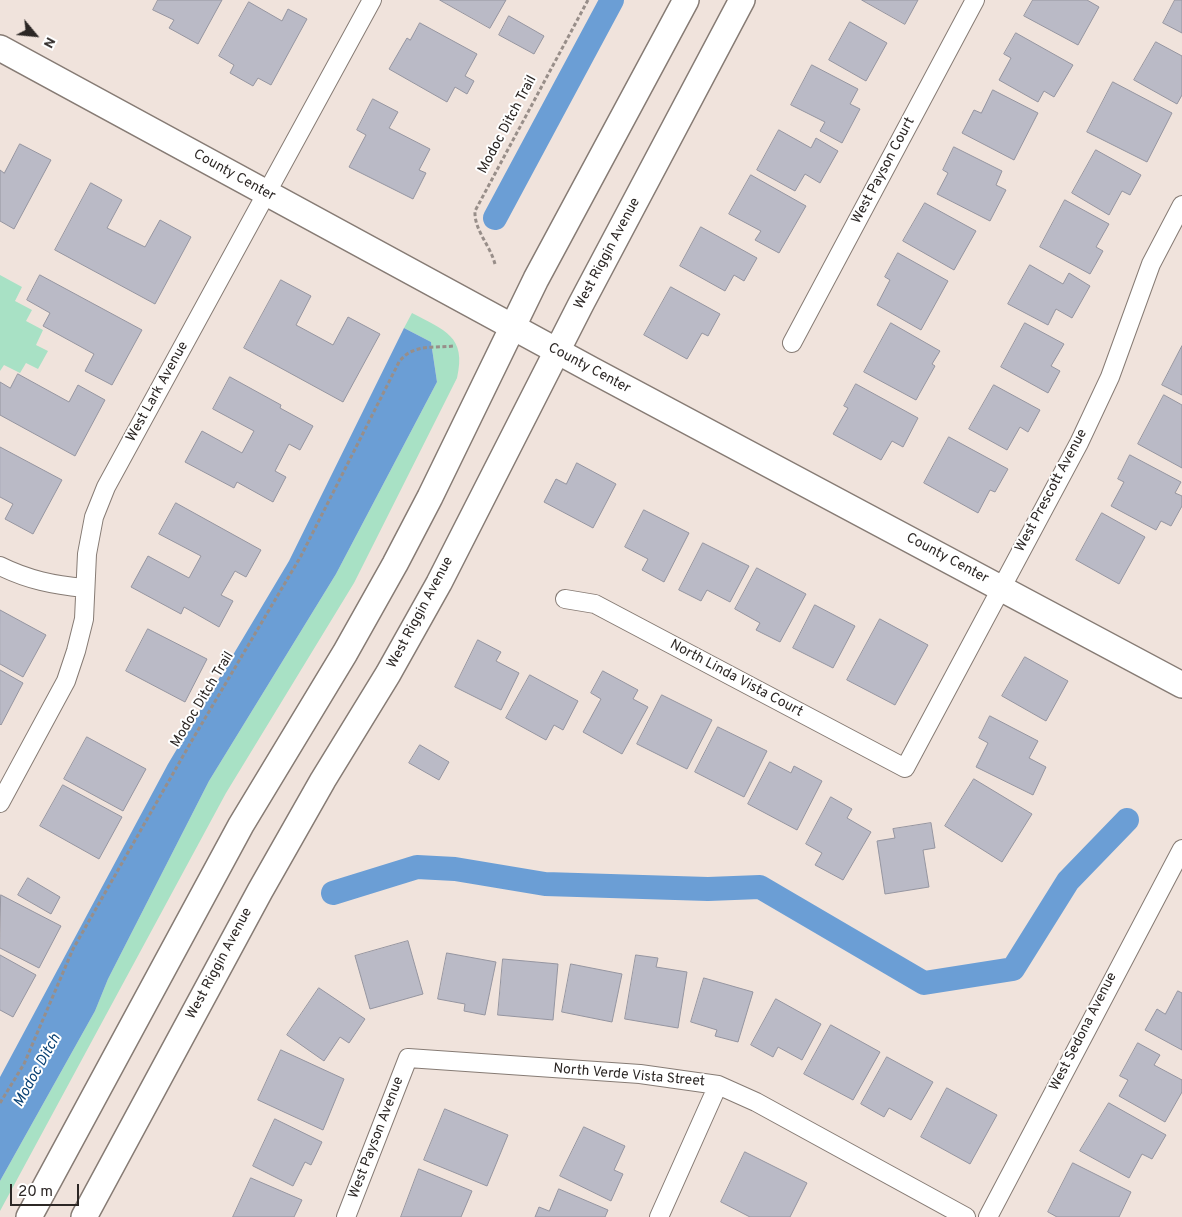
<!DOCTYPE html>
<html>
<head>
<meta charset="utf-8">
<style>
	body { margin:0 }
	#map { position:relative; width:1182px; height:1217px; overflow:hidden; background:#f0e3dc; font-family:Overpass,sans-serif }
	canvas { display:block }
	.north { position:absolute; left:10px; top:10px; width:50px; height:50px; -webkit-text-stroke:4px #fff; paint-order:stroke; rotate:118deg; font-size:14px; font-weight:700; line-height:20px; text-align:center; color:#2c2725 }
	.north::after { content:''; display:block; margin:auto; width:18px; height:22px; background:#2c2725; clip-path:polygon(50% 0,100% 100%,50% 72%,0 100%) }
	.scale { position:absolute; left:10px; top:1184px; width:69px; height:22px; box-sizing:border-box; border:2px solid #2c2725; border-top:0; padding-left:6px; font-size:15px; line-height:18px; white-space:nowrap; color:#2c2725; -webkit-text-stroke:4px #fff; paint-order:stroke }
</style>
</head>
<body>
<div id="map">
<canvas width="1182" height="1217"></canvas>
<div class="north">N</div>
<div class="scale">20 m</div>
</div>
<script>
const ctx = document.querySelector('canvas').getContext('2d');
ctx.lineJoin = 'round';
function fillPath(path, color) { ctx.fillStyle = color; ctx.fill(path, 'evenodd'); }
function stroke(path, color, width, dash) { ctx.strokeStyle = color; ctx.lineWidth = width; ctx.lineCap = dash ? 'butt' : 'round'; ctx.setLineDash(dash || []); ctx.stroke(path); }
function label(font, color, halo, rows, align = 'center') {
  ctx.font = font + ' Overpass,sans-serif'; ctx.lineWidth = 4; ctx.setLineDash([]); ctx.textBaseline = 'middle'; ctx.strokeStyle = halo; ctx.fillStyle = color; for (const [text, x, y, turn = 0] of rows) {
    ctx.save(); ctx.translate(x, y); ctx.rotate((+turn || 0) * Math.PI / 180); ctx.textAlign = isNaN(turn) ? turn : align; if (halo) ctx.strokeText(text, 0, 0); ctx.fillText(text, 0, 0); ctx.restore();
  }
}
fillPath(new Path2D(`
	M0,275L22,287L15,301L32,310L26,321L43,330L36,345L48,351L38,369L26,363L20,373L4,365L0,371Z
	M412,313C444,330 467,336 457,378L354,583L226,793L0,1211V1181L95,1011L108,979L209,781L336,574L437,382L431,342L404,328Z`), '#a8e1c5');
fillPath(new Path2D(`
	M404,328L431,342L437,382L336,574L209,781L108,979L95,1011L0,1181V1077L168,764L289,561Z`), '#6b9ed5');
stroke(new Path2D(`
	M495,218L612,0
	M333,893L417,867L455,869L545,884L708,889L760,887L924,983L1013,969L1068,881L1127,820`), '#6b9ed5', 24);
const building = new Path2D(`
	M158,0H222L198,44L169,28L174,20L153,10Z
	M440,0H506L490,28Z
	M862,0H918L905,24Z
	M1033,0H1087L1099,7L1078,45L1024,16Z
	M1175,0H1182V33L1163,23Z
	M249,2L282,21L288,9L307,19L271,85L258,78L253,86L230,73L234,65L219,56Z
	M509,16L544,36L534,54L499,35Z
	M850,22L887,43L866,81L829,60Z
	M420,23L477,54L465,76L474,81L467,94L455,87L447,102L389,69L407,38L410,40Z
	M1016,33L1073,65L1054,97L1044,91L1038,102L999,80L1011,58L1004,54Z
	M1156,42L1182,56V95L1177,104L1134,80Z
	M812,65L858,89L850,104L860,109L842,143L820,131L825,122L791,105Z
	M1113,82L1172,113L1147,162L1087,132Z
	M993,90L1038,113L1014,160L962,133L974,110L981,113Z
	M373,99L398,112L389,128L430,149L419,170L426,173L413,199L349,167L366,135L357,130Z
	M779,130L811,148L816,138L838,151L820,183L805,174L795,191L757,170Z
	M20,144L51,160L14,229L0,221V170L4,173Z
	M954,147L1002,171L996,185L1006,190L990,221L937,194L948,173L943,170Z
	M1096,150L1141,175L1130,195L1122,191L1109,215L1072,193Z
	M751,175L806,206L779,253L755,240L761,231L729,214Z
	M91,183L122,200L107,228L145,247L160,220L191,237L155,304L55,250Z
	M1065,200L1109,224L1096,247L1103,251L1090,274L1040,247Z
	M925,203L976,231L954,270L903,241Z
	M701,227L757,258L744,281L734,275L725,291L680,266Z
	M898,253L948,281L921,330L877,305L890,280L885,277Z
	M1030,265L1063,284L1069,273L1090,286L1072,318L1056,309L1048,325L1008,304Z
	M40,275L142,330L112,385L85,371L94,354L43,326L50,313L27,300Z
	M281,280L311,296L296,325L333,345L348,317L380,334L343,402L244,348Z
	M671,287L720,314L708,336L702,333L687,359L644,335Z
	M891,323L940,351L932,364L935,366L916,400L864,372Z
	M1025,323L1064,344L1051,366L1060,371L1048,393L1001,367Z
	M1182,346V395L1162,385Z
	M18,374L69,402L78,385L105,400L75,456L0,415V382L10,388Z
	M230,377L281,405L280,408L313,426L300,450L289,444L275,471L286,477L273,502L237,482L234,488L185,462L202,431L242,453L254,431L213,409Z
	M856,384L918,418L903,447L892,441L881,460L833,434L848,408L844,406Z
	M994,385L1040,410L1028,432L1020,427L1007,450L969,429Z
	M1164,395L1182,405V468L1138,444Z
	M949,437L1008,469L995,492L990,490L978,513L924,483Z
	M0,447L62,480L33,534L5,519L13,504L0,497Z
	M1130,455L1181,482L1175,493L1182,496V506L1171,526L1161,521L1156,530L1111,506L1124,482L1118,479Z
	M577,463L616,484L593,528L544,502L556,479L566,484Z
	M176,503L261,550L246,577L235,571L221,595L233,601L219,627L184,607L181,614L131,587L148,556L189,578L201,556L159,534Z
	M644,510L689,533L664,582L642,570L648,559L625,547Z
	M1102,513L1145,537L1119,584L1076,560Z
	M703,543L749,566L730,602L707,590L701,601L679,590Z
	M757,568L806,594L780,642L756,630L760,623L735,609Z
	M815,605L855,626L833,668L793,648Z
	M0,610L46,635L23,677L0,664Z
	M880,619L928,645L895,705L847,680Z
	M148,629L207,659L185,702L126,671Z
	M478,640L501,652L496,661L519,673L501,710L455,687Z
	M1025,657L1068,681L1046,721L1002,696Z
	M0,670L23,683L1,725L0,724Z
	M603,671L638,690L633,699L648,707L622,754L583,732L601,699L591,693Z
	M530,675L578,701L563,730L554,725L546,740L506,718Z
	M662,695L712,720L687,769L637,744Z
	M990,716L1038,741L1029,758L1046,767L1033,795L976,767L988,743L979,738Z
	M718,727L767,751L744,797L695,772Z
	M87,737L146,769L123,811L64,779Z
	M420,745L449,762L439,780L409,763Z
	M770,762L791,773L794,766L822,781L797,830L748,804Z
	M974,779L1032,814L1002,862L945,826Z
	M63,785L122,817L99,859L40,826Z
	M831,797L852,809L847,818L871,832L843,880L815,865L822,853L806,844Z
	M931,823L935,848L923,850L929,887L885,894L877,841L895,838L893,829Z
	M28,878L60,897L51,914L18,895Z
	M1,895L61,926L39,968L0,948Z
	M408,941L423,994L370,1009L355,956Z
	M447,953L496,962L485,1015L464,1011L465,1004L438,999Z
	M0,955L36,975L13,1017L0,1010Z
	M636,955L658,958L656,967L687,972L678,1028L625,1019Z
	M503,959L558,964L553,1020L498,1015Z
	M571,964L622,974L612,1022L562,1012Z
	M704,978L753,992L738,1042L715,1036L717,1030L691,1022Z
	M319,988L365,1019L349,1043L340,1037L324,1061L287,1035Z
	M1178,991L1182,993V1050L1145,1030L1157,1009L1165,1014Z
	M776,999L821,1024L802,1060L778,1047L773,1057L751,1045Z
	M831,1025L880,1052L853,1100L804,1074Z
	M1138,1043L1160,1055L1154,1065L1182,1080V1092L1165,1122L1119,1096L1128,1080L1120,1076Z
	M281,1050L344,1079L323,1130L258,1100Z
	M887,1057L933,1082L911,1120L889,1108L884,1117L861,1104Z
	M947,1088L997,1115L970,1164L921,1137Z
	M1109,1103L1166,1135L1152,1159L1142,1154L1129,1178L1080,1151Z
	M445,1109L508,1135L487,1186L424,1160Z
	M275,1119L322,1142L311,1165L305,1162L293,1186L253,1166Z
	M584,1127L625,1146L614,1170L623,1174L611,1201L560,1176Z
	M745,1152L807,1183L790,1217H750L721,1202Z
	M1073,1163L1131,1192L1119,1217H1057L1048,1212Z
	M419,1169L472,1191L461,1217H401Z
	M251,1178L302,1200L294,1217H233Z
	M559,1189L608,1210L605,1217H535L539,1207L549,1211Z`);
fillPath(building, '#babac6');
stroke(building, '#9595a0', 1);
const street = new Path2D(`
	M792,343L975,0
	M0,566C28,580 54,585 84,588
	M565,599L595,604L905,768L1079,443L1110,377L1151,264L1182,205
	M0,803L66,681L76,651L84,619L87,554L94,517L106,487L372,0
	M346,1217L408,1058L640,1074L718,1085L756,1102L966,1217
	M659,1217L718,1085
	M988,1217L1182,849`);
const secondary = new Path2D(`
	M0,48L592,370L1182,685
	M29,1217L241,825L345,653L395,564L430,497L536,279L686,0
	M84,1217L260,891L323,780L388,674L439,583L581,304L742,0`);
stroke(street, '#867b74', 20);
stroke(secondary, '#867b74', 28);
stroke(new Path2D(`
	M495,264C490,245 474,230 475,211L588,0
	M0,1103L24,1064L73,949L191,742L301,556L399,362C412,344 433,348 454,346`), '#988e89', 3, [4, 2.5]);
stroke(street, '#fff', 18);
stroke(secondary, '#fff', 25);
label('14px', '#2c2725', '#fff', [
	["Modoc Ditch Trail",508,125,-62],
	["West Payson Court",884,171,-62],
	["County Center",234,176,29],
	["West Riggin Avenue",608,254,-62],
	["County Center",589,369,28],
	["West Lark Avenue",158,392,-61],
	["West Prescott Avenue",1052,491,-62],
	["County Center",947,559,28],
	["West Riggin Avenue",421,613,-62],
	["North Linda Vista Court",736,679,28],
	["Modoc Ditch Trail",203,700,-59],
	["West Riggin Avenue",220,964,-62],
	["West Sedona Avenue",1084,1032,-63],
	["North Verde Vista Street",629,1076,5],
	["West Payson Avenue",377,1138,-69]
]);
label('italic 15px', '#0a4275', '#fff', [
	["Modoc Ditch",38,1071,-61]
]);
</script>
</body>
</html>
